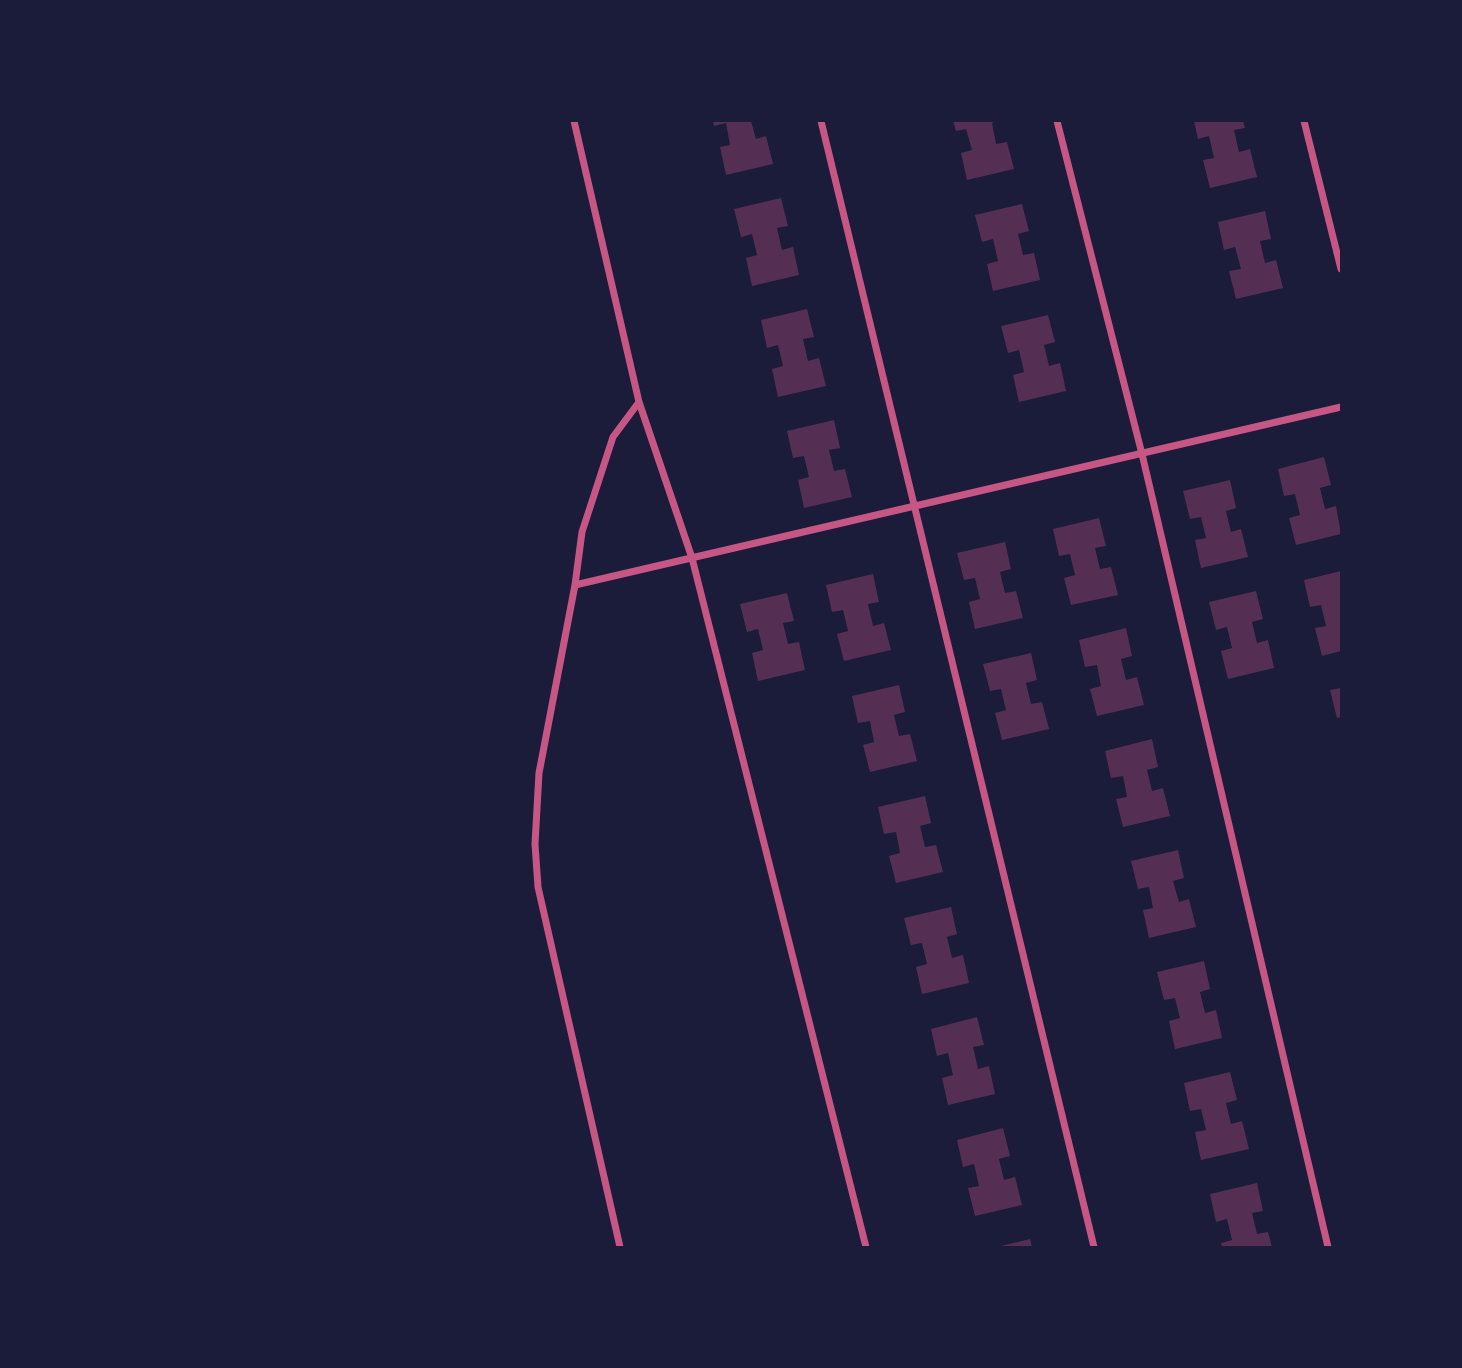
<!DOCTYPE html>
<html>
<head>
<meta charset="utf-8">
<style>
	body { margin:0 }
	#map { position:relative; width:1462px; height:1368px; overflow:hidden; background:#1b1b3a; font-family:"PT Sans Narrow",sans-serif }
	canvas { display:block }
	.frame { position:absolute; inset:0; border:122px solid #1b1b3a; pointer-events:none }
</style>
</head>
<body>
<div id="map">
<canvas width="1462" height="1368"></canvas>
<div class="frame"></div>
</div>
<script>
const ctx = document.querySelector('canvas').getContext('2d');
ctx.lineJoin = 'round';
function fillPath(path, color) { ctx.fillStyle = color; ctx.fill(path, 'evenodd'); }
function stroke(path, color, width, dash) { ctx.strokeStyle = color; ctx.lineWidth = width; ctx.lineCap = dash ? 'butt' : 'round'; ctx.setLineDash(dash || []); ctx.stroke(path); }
fillPath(new Path2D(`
	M713,121H751L756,139L766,136L773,164L726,175L720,147L730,145L726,123L714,126Z
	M953,121H997L992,123L996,144L1007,142L1014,169L967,180L961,153L972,150L966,129L956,131Z
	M1194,121H1243L1245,128L1234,130L1239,152L1250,149L1257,177L1210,188L1203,160L1214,158L1209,136L1198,139Z
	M781,198L788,226L777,228L782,250L793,247L799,275L752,286L746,258L757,255L752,234L741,237L734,209Z
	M1022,204L1029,231L1018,234L1023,255L1034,253L1040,280L993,291L987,264L998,261L993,239L982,242L975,215Z
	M1265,211L1271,239L1260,241L1265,263L1276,260L1283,288L1236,299L1229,271L1241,269L1235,247L1224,250L1218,222Z
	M807,309L814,337L803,339L808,361L819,358L826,386L778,397L772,369L783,366L778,345L767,348L761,320Z
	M1048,315L1055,342L1044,345L1049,366L1060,363L1066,391L1019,402L1013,375L1024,372L1019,350L1008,353L1001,326Z
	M834,420L840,448L829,450L834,471L845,469L852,497L804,508L798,480L809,477L804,456L793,458L787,431Z
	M1324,457L1331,485L1320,488L1325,509L1336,506L1341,534L1296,545L1289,518L1300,515L1295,494L1284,496L1278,469Z
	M1230,480L1236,508L1226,511L1231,532L1241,529L1248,557L1201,568L1195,540L1206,538L1201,517L1190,519L1183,491Z
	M1099,518L1106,546L1095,548L1100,569L1111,567L1118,595L1071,605L1064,578L1075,575L1070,554L1059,556L1053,529Z
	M1005,542L1011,569L1000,572L1005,593L1016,591L1023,618L975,629L969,602L980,599L975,578L964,580L957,553Z
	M1341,571V651L1322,656L1315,628L1326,626L1321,605L1310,607L1304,580Z
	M873,574L879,602L868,604L873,626L884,623L891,650L844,661L837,634L848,631L843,610L832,612L826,585Z
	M1256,591L1263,619L1252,622L1257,643L1268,640L1274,668L1228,679L1221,651L1232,648L1227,627L1216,630L1209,602Z
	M787,593L794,621L783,623L788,644L799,642L805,670L758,681L752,653L763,650L758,629L747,632L740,604Z
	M1126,628L1132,656L1121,659L1126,680L1137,677L1144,705L1097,716L1090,689L1101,686L1097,665L1085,667L1079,640Z
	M1031,653L1037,680L1026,683L1031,704L1042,702L1049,729L1002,740L995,713L1006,710L1001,689L990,691L983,664Z
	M899,685L905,712L894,715L899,736L910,734L917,761L870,772L863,745L874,742L870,721L858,723L852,696Z
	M1341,688V717L1337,718L1330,690Z
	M1152,739L1158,767L1147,770L1152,791L1163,788L1170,816L1123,827L1116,799L1127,797L1123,776L1111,778L1105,751Z
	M925,796L931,823L920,826L925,847L936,845L943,872L896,883L889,856L900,853L896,832L884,834L878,807Z
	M1178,850L1184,878L1173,881L1179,902L1189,899L1196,927L1149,938L1143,910L1153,908L1149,887L1138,889L1131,861Z
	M951,907L957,934L947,937L952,958L963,955L969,983L922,994L916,967L927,964L922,943L911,945L904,918Z
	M1204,961L1210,989L1200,992L1205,1013L1216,1010L1222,1038L1175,1049L1169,1021L1180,1018L1175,998L1164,1000L1157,972Z
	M977,1017L984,1045L973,1047L978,1069L989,1066L995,1094L948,1105L942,1078L953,1075L948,1053L937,1056L931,1029Z
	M1230,1072L1237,1100L1226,1103L1231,1124L1242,1121L1249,1149L1201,1160L1195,1132L1206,1130L1201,1109L1190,1111L1184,1083Z
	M1003,1128L1010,1156L999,1159L1004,1180L1015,1177L1022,1205L975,1216L968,1188L979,1186L974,1164L963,1167L957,1140Z
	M1257,1183L1263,1211L1252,1213L1257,1234L1268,1232L1272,1247H1222L1221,1243L1232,1240L1227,1219L1216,1222L1210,1194Z
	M1030,1239L1032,1247H1001V1246Z`), '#542f53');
stroke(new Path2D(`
	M574,121L639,402L692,558L866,1247
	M821,121L1094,1247
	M1057,121L1142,454L1328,1247
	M1304,121L1341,269
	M575,585L1341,407
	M620,1247L538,887L535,844L539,773L575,585L582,532L613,437L639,402`), '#c65784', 7);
</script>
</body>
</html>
